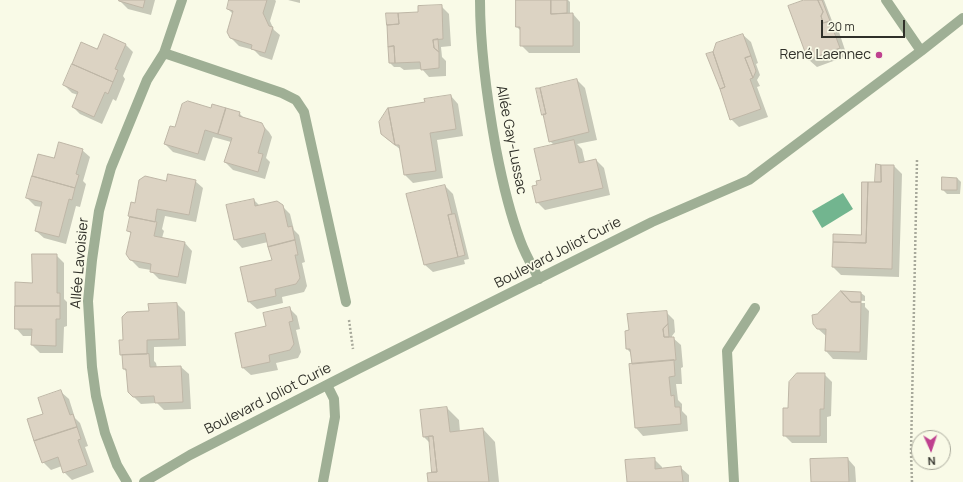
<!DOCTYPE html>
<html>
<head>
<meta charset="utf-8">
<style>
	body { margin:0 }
	#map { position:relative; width:963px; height:482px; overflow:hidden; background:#f9fae7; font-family:Manrope,sans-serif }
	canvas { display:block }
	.north { position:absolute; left:911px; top:430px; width:40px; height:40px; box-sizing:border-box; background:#f9fae7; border:1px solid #a9a99b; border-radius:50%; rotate:177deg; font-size:11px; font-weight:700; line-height:16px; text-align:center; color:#303029 }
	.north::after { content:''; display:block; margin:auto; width:14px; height:18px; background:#bf418f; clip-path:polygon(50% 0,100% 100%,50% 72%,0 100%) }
	.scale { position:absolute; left:821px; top:20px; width:84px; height:18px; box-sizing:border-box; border:2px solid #303029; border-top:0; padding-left:5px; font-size:12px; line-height:14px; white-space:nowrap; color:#303029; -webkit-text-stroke:3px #f9fae7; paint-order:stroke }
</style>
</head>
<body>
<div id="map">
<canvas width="963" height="482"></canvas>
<div class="north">N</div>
<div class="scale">20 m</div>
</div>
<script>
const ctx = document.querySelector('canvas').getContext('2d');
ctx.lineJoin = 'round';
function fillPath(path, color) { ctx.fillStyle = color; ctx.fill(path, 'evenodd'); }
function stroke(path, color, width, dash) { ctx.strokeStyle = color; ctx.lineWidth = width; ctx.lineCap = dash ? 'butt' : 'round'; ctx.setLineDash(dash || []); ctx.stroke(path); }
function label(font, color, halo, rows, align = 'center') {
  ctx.font = font + ' Manrope,sans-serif'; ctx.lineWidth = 3.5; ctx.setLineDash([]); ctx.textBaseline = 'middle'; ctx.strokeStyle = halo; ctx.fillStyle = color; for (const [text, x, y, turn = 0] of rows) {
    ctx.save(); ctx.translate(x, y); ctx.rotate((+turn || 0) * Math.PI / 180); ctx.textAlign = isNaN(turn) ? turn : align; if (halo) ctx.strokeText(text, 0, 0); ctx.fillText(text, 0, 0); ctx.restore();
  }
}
fillPath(new Path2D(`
	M843,193L853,209L822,228L812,211Z`), '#72b58f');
fillPath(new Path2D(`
	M120,0H155L151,15L128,9L120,1Z
	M230,0H275L276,1L270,21L274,30L280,35L272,60L260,56L254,50L239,46L231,38L233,14L228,9Z
	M288,0H300V3Z
	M517,0H568L570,2V14H573L580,22V53H529L521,45V31L517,27Z
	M806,0H824L834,26L838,29L847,56L817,67L809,60L789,7Z
	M441,6L449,14L451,46L441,47L442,57L446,61V76L429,77L422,69L404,70L400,67H394L390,63L389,47L419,13Z
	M743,35L751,42L758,63L756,64L760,75L757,80L760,86L757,87L768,117L739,127L731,119L713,52Z
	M126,45L133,52L123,76L125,79L116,101L113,99L102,124L80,114L73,107L78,95L72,93L64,85L97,50Z
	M577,80L585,88L597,140L577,144L582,149L585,162L596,160L604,168L610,195L545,210L537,202L543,181L555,146L550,141Z
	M451,96L458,104L463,136L437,140L443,178L413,183L405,175L401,150L386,138L426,102Z
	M212,109L239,113L245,119L261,124L269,132L272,137L266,158L270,162L265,179L233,170L225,162L231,142L213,137L205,161L173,152L165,144L176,129Z
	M82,150L90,157L83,181L86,184L80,207L76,206L66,244L44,238L36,231L42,207L35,206L27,198L55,159Z
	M894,166L902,174L899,277L841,275L833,267L862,236L876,183Z
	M943,178H957L961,182L960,194H947L943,190Z
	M195,181L203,188L196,222L165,216L162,229L164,231L162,238L185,243L192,251L186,284L159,279L151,271V270L139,268L131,260L132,234L128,231L131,218L129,216L136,204L167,182Z
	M445,186L453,194L469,259L464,260L465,264L433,272L425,265Z
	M254,200L260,206H282L290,214L294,230L299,235L305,262L302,263L307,286L304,292L282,297L283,303L257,309L249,302L273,261L268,242L242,248L235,240L227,206Z
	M56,255L64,263V299L67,302V326L64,327L63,353H40L32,345L33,336H23L16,328L33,284Z
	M841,292L861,293L865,296V301L848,300L850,303H865V307L869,311L867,360L833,359L826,351V336L817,328L818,315Z
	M177,304L185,312L186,346L154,347V361L156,363L157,368L181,367L189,374L191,409L164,410L157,403L141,404L129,392L128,373L124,369L123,357L121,354L124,341L150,312Z
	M289,308L297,316L300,329L296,330L301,352L298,358L276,363L278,370L251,375L243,368L267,327Z
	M666,312L674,320L675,332L672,336V338H673L681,345L683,367L681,368L682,384H676L678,400L682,404V411L687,416L688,431L643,436L636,428L630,365H633L632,354L627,349L626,332Z
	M824,374L832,382L831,416L827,417V443H792L784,435L789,409Z
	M61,392L69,399L75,418L80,423L88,446L85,447L94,472L72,480L64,472L62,466L51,470L43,462L44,415Z
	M447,408L459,420L460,432L483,429L495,442L499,482H429L435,473L433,472L430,443L424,437Z
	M654,459L662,467V470L681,468L689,475V482H628Z
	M848,459L855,467L856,482H812Z`), '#0003');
const building = new Path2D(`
	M119,0H145L143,8L119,1Z
	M229,0H267L263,13L269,26L273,27L265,53L251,49L252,45L230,38L227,32L233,11L227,9Z
	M516,0H551V14L573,13V46H520V27H516Z
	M551,0H567V13L551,14Z
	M804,0H818L823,12L821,16L823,23L830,21L840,48L808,60L788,6Z
	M818,0H822L830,21L823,23L821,16L823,12Z
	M442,5L443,39L433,40L434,48L439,52V68L421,70L420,62L395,63L394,46L388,47L387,25L399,24L398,13L418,12V6Z
	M386,13H398L399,24L387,25Z
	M104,34L126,44L115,69L118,70L113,82L72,64L81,42L97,49Z
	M743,34L751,56L745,58L753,78L750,79L761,109L730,120L720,89L725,87L713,52L716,43Z
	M438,39L439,52L434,48L433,40Z
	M394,46L395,63H389L388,47Z
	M713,52L725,87L720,89L706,54Z
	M751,56L756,71L753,78L745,58Z
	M72,64L113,82L108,94L105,92L94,117L72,107L78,92L63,85Z
	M577,79L589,132L549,142L543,114H546L540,88Z
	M536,88H540L546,114L542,115Z
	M451,95L456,129L430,133L436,171L404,175L399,145H395L388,108L425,102L424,99Z
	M188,101L211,108L212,104L226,108L218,134L205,130L198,154L164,144L170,126L175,127L182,104Z
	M226,108L240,112L239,116L262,123L265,129L258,153L263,154L258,172L224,162L232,138L218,134Z
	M388,108L395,145L381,134L379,122Z
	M574,140L579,163L596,159L603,188L536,203L532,186L537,185L536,181L541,180L534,149Z
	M59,142L83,149L76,174L79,175L75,188L32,176L38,154L54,158Z
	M876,164L881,165V182H875Z
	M881,165H894L892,269L832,267L833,242L866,243L868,182H881Z
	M168,174L196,180L189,215L157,209L155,222L128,216L131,202L135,203L139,180L145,176L166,181Z
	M32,176L75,188L72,200L69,199L59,237L35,231L42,202L26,198Z
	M942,177L957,178V190H942Z
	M862,182H868L866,243L833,242V234L861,235Z
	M445,185L452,214L448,215L458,257L424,265L406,194Z
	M254,199L255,206L277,201L283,205L288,227L292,226L295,240L268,247L265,233L234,240L226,205Z
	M455,214L465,255L458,257L448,215Z
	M130,217L157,222L154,236L185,242L178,277L150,272L151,264L130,260L126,254L131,232L127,231Z
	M295,240L298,255H295L300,278L296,284L275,289L276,296L248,302L240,267L272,260L268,247Z
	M32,254H57V293H60V306H15V282L32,283Z
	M841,291L861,292V302H851Z
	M841,291L851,302H861L860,352L825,351L826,329H817L813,324L812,315L817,314Z
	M177,303L179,339L147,340V354L120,355L119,340H123L122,317L127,312L149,311L148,304Z
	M15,306H60V319H56V346L31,345L32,329H15Z
	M290,307L293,321L289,322L294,344L290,350L269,355L270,362L242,368L235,333L266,326L263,313Z
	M667,311L668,324L663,329L664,337H674L676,360L632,364L630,349H626L625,331L629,330L627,314Z
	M668,324L669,337H664L663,329Z
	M149,354L150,367L181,366L183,402L155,403L154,396L133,397L128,392L126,369H123L122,355Z
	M674,360L675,376L669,377L671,396L674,395L675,407H680L681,424L635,428L629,364Z
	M797,373H825L824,409H820V436H783V408H788L789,382Z
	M61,390L70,415L73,414L77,427L34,441L27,419L43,414L38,398Z
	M447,407L450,432L483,428L489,482H428L427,473L437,472L433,436L423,437L420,410Z
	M77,427L81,439L78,440L87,465L63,473L58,457L42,463L34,441Z
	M429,436H433L437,472H432Z
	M655,458V469L681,466L683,482H627L625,460Z
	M848,458L849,482H811L810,459Z`);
fillPath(building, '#dcd3c3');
stroke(building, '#beb6a6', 1);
stroke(new Path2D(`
	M349,320L353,349
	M912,482L911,452L917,160`), '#a8a99b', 2.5, [2, 2]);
stroke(new Path2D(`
	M480,0C480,50 487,99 496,149C502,180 509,211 520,240C525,254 532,266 539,279
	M886,0L921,51
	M164,53L282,93L296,100L304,112L346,302
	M127,482L117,465L105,433L96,396L92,367L88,301L92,260L99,211L111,168L147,80L164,53L182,0
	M144,482L190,455L358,369L652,222L749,180L921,51L963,18
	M323,482L335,417L334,399L327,385
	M734,482L727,351L755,308`), '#9faf95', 10);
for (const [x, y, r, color] of [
	[879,55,4,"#bf418f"]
]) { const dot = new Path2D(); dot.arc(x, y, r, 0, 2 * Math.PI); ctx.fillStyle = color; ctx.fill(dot); stroke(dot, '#f9fae7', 1.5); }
label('14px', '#303029', '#f9fae7', [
	["René Laennec",871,55]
], 'right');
label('14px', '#303029', '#f9fae7', [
	["Allée Gay-Lussac",511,140,79],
	["Boulevard Joliot Curie",558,253,-27],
	["Allée Lavoisier",80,263,-85],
	["Boulevard Joliot Curie",268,399,-27]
]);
</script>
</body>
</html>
